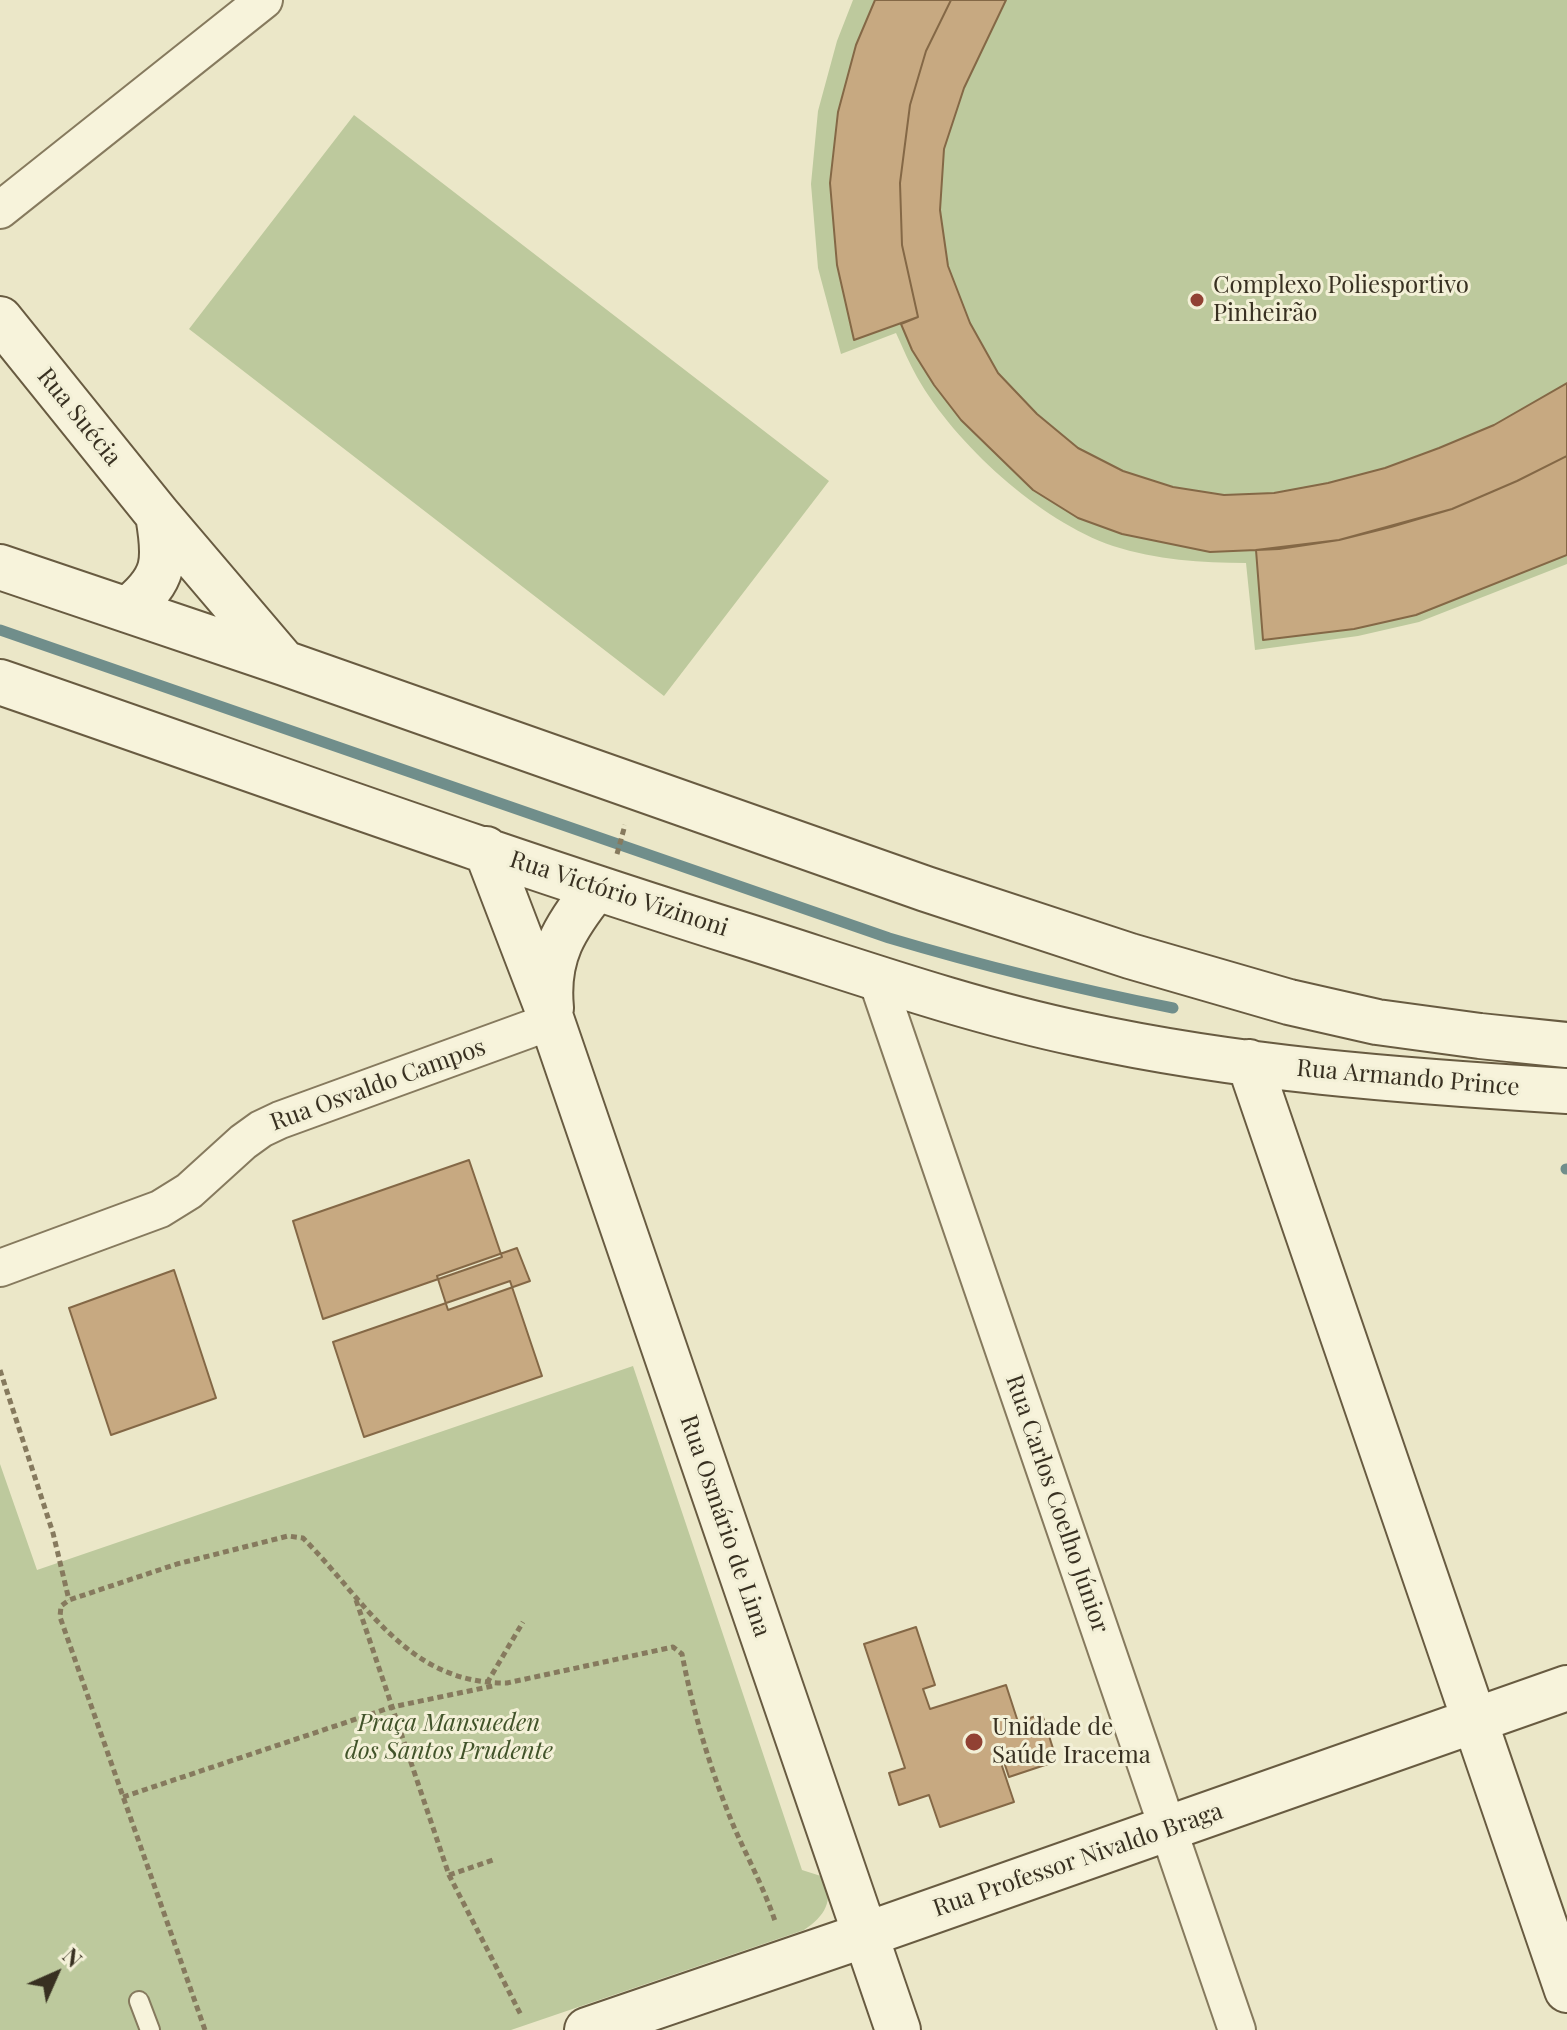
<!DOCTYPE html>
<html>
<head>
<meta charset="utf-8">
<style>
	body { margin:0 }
	#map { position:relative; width:1567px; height:2030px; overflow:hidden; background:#ebe7c8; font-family:"Playfair Display",serif }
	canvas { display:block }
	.north { position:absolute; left:16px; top:1934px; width:80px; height:80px; -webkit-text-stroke:6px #f3f0d7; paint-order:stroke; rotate:45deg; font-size:22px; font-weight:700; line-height:32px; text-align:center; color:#383021 }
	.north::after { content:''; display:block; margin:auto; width:28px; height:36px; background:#383021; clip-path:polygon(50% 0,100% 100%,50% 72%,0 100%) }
</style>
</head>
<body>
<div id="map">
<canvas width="1567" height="2030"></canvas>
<div class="north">N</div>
</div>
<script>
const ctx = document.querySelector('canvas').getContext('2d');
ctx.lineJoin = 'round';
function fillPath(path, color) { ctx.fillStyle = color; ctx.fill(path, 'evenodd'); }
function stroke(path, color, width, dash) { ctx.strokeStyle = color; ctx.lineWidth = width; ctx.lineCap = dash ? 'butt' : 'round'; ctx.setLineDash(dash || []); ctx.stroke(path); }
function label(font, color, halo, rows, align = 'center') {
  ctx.font = font + ' "Playfair Display",serif'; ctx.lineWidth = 6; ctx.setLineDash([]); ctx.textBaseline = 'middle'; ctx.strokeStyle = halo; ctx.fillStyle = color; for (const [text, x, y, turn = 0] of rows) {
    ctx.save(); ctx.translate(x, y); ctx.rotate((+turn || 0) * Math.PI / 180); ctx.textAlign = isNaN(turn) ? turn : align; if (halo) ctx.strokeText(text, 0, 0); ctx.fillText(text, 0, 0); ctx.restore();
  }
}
fillPath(new Path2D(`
	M853,0H1567V564L1419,622L1358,636L1255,650L1246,563C1202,563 1156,560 1113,546C1040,521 955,444 917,377C909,363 903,348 896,333L841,354L818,268L811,184L818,111L837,41Z
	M354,115L829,481L664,696L189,329Z
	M633,1366L802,1870L824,1877C834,1901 825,1916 804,1930L511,2030H0V1464L37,1570Z`), '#bdc99d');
stroke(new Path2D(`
	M0,630L889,938C983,966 1077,989 1173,1008
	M1566,1169H1567`), '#708e8b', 11);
const building = new Path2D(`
	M875,0H951L926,51L910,105L900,183L902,245L918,317L854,340L837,265L830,183L838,112L856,45Z
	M951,0H1006L964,88L944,149L940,210L948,266L970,323L998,373L1037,414L1078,448L1123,471L1173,487L1224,495L1274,493L1328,483L1385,468L1439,448L1494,425L1567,383V456L1517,481L1452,509L1339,540L1279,549L1210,552L1122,534L1078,518L1033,490L961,420L934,385L912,350L901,324L918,317L902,245L900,183L910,105L926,51Z
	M1567,456V555L1416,615L1354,629L1263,640L1256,550L1339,540L1391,527L1452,509L1517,481Z
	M469,1160L502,1257L323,1319L293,1221Z
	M517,1248L530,1281L448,1310L437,1276Z
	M174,1270L216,1398L111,1435L69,1308Z
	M510,1281L542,1376L364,1437L333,1342Z
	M916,1627L935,1685L923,1689L930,1709L1006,1685L1018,1722L1042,1714L1057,1761L1009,1777L1004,1762L1001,1763L1014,1802L940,1827L929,1795L899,1805L889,1773L905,1768L864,1644Z`);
fillPath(building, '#c7a981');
stroke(building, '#846846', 2);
const lane = new Path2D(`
	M139,2001L150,2030`);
const street = new Path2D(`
	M0,210L264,0
	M876,977L1237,2030
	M0,1268L160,1209L189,1191L243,1142L261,1129L280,1120L552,1021`);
const secondary = new Path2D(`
	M0,319L158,515L284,663
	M0,567L284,663L926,889L1130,956L1289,1002L1377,1022L1480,1036L1567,1045
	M128,609C166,579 166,561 158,515
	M0,682C247,767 493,857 743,935C854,970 966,1010 1080,1034C1240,1069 1404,1081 1567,1091
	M486,849L552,1021L898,2030
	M551,1008C546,956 565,927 596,888
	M1249,1062L1567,1990
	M587,2030L865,1935L1567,1688`);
stroke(lane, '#867a5e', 22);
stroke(street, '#867a5e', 40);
stroke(secondary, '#685b41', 48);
stroke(new Path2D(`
	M617,854L625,825
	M0,1370L53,1533L69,1600
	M356,1600L449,1875L522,2017
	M487,1683L523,1622
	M123,1797L392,1707L493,1686
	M449,1875L493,1860
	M205,2030L60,1617L61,1606L69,1600L177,1564L288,1536L303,1538C366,1601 406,1684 507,1683L673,1647L682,1654C693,1712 711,1772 734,1827C748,1859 765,1890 776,1924`), '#867a5e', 5, [6, 4]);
stroke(lane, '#f7f3db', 18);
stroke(street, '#f7f3db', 36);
stroke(secondary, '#f7f3db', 44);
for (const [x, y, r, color] of [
	[1197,300,8,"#914133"],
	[974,1742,10,"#914133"]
]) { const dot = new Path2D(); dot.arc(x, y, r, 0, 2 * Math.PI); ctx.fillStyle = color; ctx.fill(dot); stroke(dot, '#f3f0d7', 3); }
label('24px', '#383021', '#f3f0d7', [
	["Complexo Poliesportivo",1213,286],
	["Pinheirão",1213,314],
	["Unidade de",992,1728],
	["Saúde Iracema",992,1756]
], 'left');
label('24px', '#383021', '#f3f0d7', [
	["Rua Suécia",79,417,51],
	["Rua Victório Vizinoni",619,894,18],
	["Rua Armando Prince",1408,1078,5],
	["Rua Osvaldo Campos",378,1085,-20],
	["Rua Carlos Coelho Júnior",1057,1504,71],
	["Rua Osmário de Lima",725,1526,71],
	["Rua Professor Nivaldo Braga",1078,1860,-19]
]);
label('italic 24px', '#415329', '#f3f0d7', [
	["Praça Mansueden",449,1724],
	["dos Santos Prudente",449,1752]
]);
</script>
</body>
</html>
